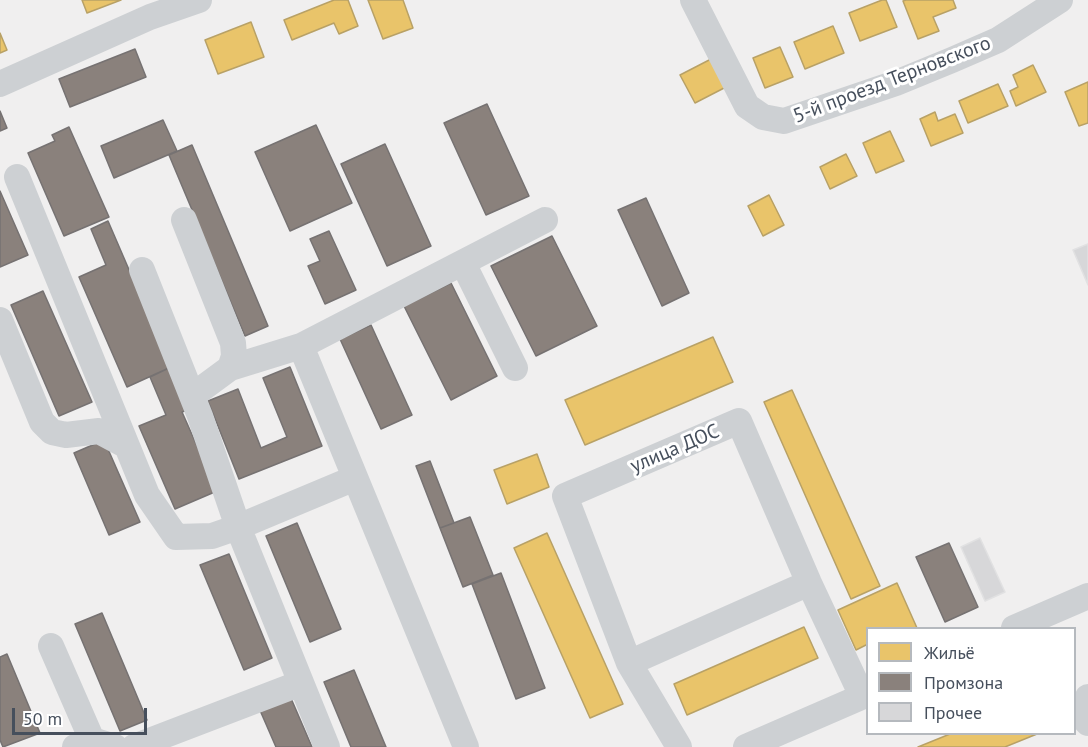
<!DOCTYPE html>
<html>
<head>
<meta charset="utf-8">
<style>
	body { margin:0 }
	#map { position:relative; width:1088px; height:747px; overflow:hidden; background:#f0efef; font-family:"PT Sans",sans-serif }
	canvas { display:block }
	.legend { position:absolute; left:866px; top:627px; width:210px; height:108px; box-sizing:border-box; background:#fff; border:2px solid #b5b9be; margin:0; padding:8px 10px; list-style:none; font-size:18px; color:#464f5c }
	.legend li { display:flex; align-items:center; gap:12px; height:30px }
	.legend b { width:30px; border:2px solid #b5b9be }
	.scale { position:absolute; left:12px; top:708px; width:135px; height:27px; box-sizing:border-box; border:3px solid #464f5c; border-top:0; padding-left:8px; font-size:18px; line-height:21px; white-space:nowrap; color:#464f5c; -webkit-text-stroke:4px #fff; paint-order:stroke }
</style>
</head>
<body>
<div id="map">
<canvas width="1088" height="747"></canvas>
<ul class="legend">
<li><b style="height:16px;background:#e9c46a"></b>Жильё</li>
<li><b style="height:16px;background:#8a817c"></b>Промзона</li>
<li><b style="height:16px;background:#d7d7d9"></b>Прочее</li>
</ul>
<div class="scale">50 m</div>
</div>
<script>
const ctx = document.querySelector('canvas').getContext('2d');
ctx.lineJoin = 'round';
function fillPath(path, color) { ctx.fillStyle = color; ctx.fill(path, 'evenodd'); }
function stroke(path, color, width, dash) { ctx.strokeStyle = color; ctx.lineWidth = width; ctx.lineCap = dash ? 'butt' : 'round'; ctx.setLineDash(dash || []); ctx.stroke(path); }
function label(font, color, halo, rows, align = 'center') {
  ctx.font = font + ' "PT Sans",sans-serif'; ctx.lineWidth = 6; ctx.setLineDash([]); ctx.textBaseline = 'middle'; ctx.strokeStyle = halo; ctx.fillStyle = color; for (const [text, x, y, turn = 0] of rows) {
    ctx.save(); ctx.translate(x, y); ctx.rotate((+turn || 0) * Math.PI / 180); ctx.textAlign = isNaN(turn) ? turn : align; if (halo) ctx.strokeText(text, 0, 0); ctx.fillText(text, 0, 0); ctx.restore();
  }
}
const homes = new Path2D(`
	M82,0H121L87,13Z
	M334,0H348L358,26L339,34L334,23L292,40L284,20Z
	M368,0H403L413,28L383,39Z
	M882,0H886L897,27L860,41L849,13Z
	M906,0H953L956,8L933,17L939,31L918,39L903,1Z
	M251,22L264,57L218,74L205,40Z
	M833,26L844,53L805,69L794,42Z
	M0,33L7,50L0,53Z
	M780,47L793,77L765,88L753,58Z
	M713,58L728,86L695,103L680,75Z
	M1033,65L1046,92L1016,106L1010,91L1018,87L1013,75Z
	M1088,82V123L1079,126L1065,92Z
	M998,84L1008,106L968,123L959,101Z
	M935,112L938,121L955,114L963,133L931,146L920,119Z
	M890,131L904,161L876,173L863,143Z
	M846,154L857,176L830,189L820,167Z
	M769,195L784,225L763,236L748,206Z
	M713,337L733,382L585,445L565,400Z
	M792,390L880,586L851,599L764,402Z
	M537,454L549,487L507,504L494,470Z
	M547,533L623,704L590,718L514,548Z
	M897,583L917,628H868V644L856,650L838,610Z
	M804,627L818,658L687,715L674,684Z
	M950,734H1037L1005,747H918Z`);
fillPath(homes, '#e9c46a');
stroke(homes, '#b8a166', 1.5);
const industry = new Path2D(`
	M135,49L146,77L70,107L59,79Z
	M487,104L529,196L486,215L444,123Z
	M0,111L7,128L0,131Z
	M163,120L177,151L114,178L101,146Z
	M316,125L352,203L290,231L255,152Z
	M69,127L109,217L64,236L28,153L55,141L52,135Z
	M385,144L431,246L387,266L341,164Z
	M192,145L268,326L245,336L169,155Z
	M0,191L28,255L0,267Z
	M646,198L689,293L662,306L618,210Z
	M108,221L171,367L127,387L79,277L106,265L91,229Z
	M329,231L356,290L325,304L308,266L320,261L310,239Z
	M552,236L597,326L536,356L491,266Z
	M451,283L497,376L451,400L404,306Z
	M43,291L92,402L59,416L11,305Z
	M371,325L412,415L381,429L340,339Z
	M171,367L190,409L182,412L217,491L175,509L139,426L166,415L150,377Z
	M290,367L322,446L239,479L208,401L238,389L261,448L287,437L263,378Z
	M104,440L140,522L109,535L74,453Z
	M430,461L454,523L440,528L416,466Z
	M470,517L493,575L463,587L440,528Z
	M297,523L341,629L310,642L266,536Z
	M949,543L978,607L945,622L916,557Z
	M229,554L272,658L244,670L200,565Z
	M501,573L545,688L516,699L472,584Z
	M102,613L147,720L120,731L75,624Z
	M7,654L40,733L3,747L0,740V657Z
	M354,670L386,747H351L324,682Z
	M290,696L312,747H276L259,708Z`);
fillPath(industry, '#8a817c');
stroke(industry, '#767272', 1.5);
const building = new Path2D(`
	M1088,244V285L1073,250Z
	M980,538L1005,592L985,601L961,547Z`);
fillPath(building, '#d7d7d9');
stroke(building, '#e1e1e2', 1.5);
stroke(new Path2D(`
	M693,0L747,106L763,117L784,121L896,83L952,60L998,40L1060,0
	M0,84L150,17L199,0
	M17,177L147,495L176,537L212,536L238,527L327,747
	M184,220L233,343L234,356L230,368L192,396
	M463,263L515,368
	M142,270L200,416L238,527L355,478
	M0,320L42,422L52,432L66,435L99,431L127,446
	M230,368L301,346
	M1014,628L1088,596
	M51,646L92,740
	M629,663L565,496L739,421L809,583L862,696
	M1088,697L1086,721L1088,723
	M75,747L92,740L115,747
	M134,747L301,683
	M466,747L301,346L545,220
	M679,747L629,663L809,583
	M746,747L868,694`), '#cdd0d3', 26);
label('20px', '#464f5c', '#fff', [
	["5-й проезд Терновского",892,80,-21],
	["улица ДОС",675,449,-23]
]);
</script>
</body>
</html>
